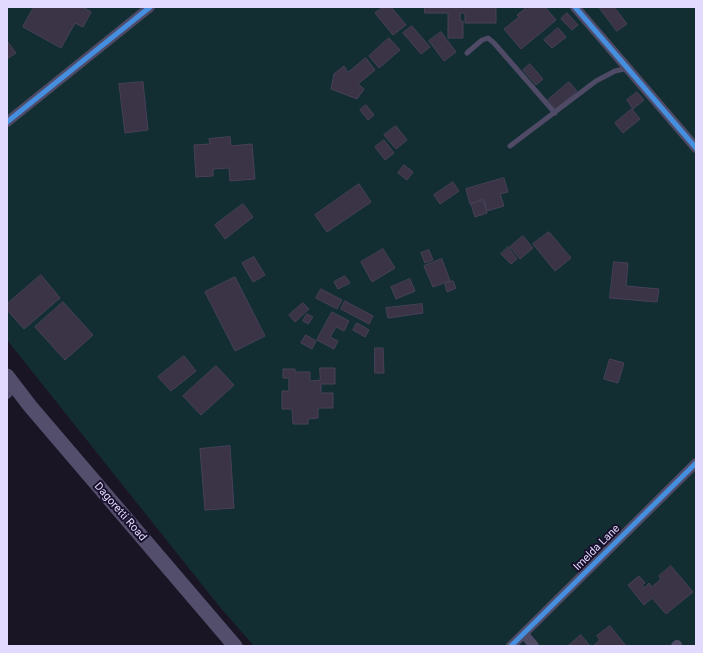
<!DOCTYPE html>
<html>
<head>
<meta charset="utf-8">
<style>
	body { margin:0 }
	#map { position:relative; width:703px; height:653px; overflow:hidden; background:#1a1525; font-family:Roboto,sans-serif }
	canvas { display:block }
	.frame { position:absolute; inset:0; border:8px solid #e2daff; pointer-events:none }
</style>
</head>
<body>
<div id="map">
<canvas width="703" height="653"></canvas>
<div class="frame"></div>
</div>
<script>
const ctx = document.querySelector('canvas').getContext('2d');
ctx.lineJoin = 'round';
function fillPath(path, color) { ctx.fillStyle = color; ctx.fill(path, 'evenodd'); }
function stroke(path, color, width, dash) { ctx.strokeStyle = color; ctx.lineWidth = width; ctx.lineCap = dash ? 'butt' : 'round'; ctx.setLineDash(dash || []); ctx.stroke(path); }
function label(font, color, halo, rows, align = 'center') {
  ctx.font = font + ' Roboto,sans-serif'; ctx.lineWidth = 4; ctx.setLineDash([]); ctx.textBaseline = 'middle'; ctx.strokeStyle = halo; ctx.fillStyle = color; for (const [text, x, y, turn = 0] of rows) {
    ctx.save(); ctx.translate(x, y); ctx.rotate((+turn || 0) * Math.PI / 180); ctx.textAlign = isNaN(turn) ? turn : align; if (halo) ctx.strokeText(text, 0, 0); ctx.fillText(text, 0, 0); ctx.restore();
  }
}
fillPath(new Path2D(`
	M7,7H696V646H254L219,606L7,340Z`), '#132e33');
const building = new Path2D(`
	M34,7H83L91,12L83,27L75,23L61,48L23,27Z
	M384,7H391L406,25L393,35L375,13Z
	M425,7H496V23H465V13H460V21H463V38H448V13H425Z
	M531,7H545L556,20L521,49L504,29L519,17L517,15L526,8L527,10Z
	M599,7H614L627,24L617,31Z
	M567,13L578,25L572,30L561,19Z
	M412,26L430,47L421,54L403,33Z
	M558,28L566,37L552,48L544,40Z
	M441,32L456,52L444,61L429,41Z
	M389,38L400,50L379,68L369,56Z
	M7,41L16,53L7,59Z
	M366,58L375,70L358,84L364,89L357,99L331,89L334,74L344,66L348,72Z
	M530,64L543,79L536,85L523,70Z
	M143,82L148,130L125,133L119,84Z
	M569,82L577,91L556,109L548,100Z
	M637,92L644,100L633,109L627,100Z
	M366,105L374,115L368,120L360,110Z
	M632,109L640,119L623,133L615,123Z
	M396,126L407,140L396,149L384,135Z
	M230,137L231,146L252,144L255,179L230,181L229,168L213,169V176L196,177L194,145L210,144L209,139Z
	M384,140L394,153L385,160L375,147Z
	M404,165L413,172L407,180L398,173Z
	M504,178L508,192L500,194L504,206L487,211L484,199L470,204L466,189Z
	M453,182L459,191L440,204L434,195Z
	M359,184L371,202L327,232L315,215Z
	M483,200L487,213L475,217L471,204Z
	M243,204L253,217L225,239L215,225Z
	M549,232L571,258L555,271L533,244Z
	M523,236L533,248L520,259L510,247Z
	M508,247L517,259L511,264L501,254Z
	M383,249L395,268L372,282L361,262Z
	M429,250L433,260L425,263L421,253Z
	M254,257L265,275L253,282L242,263Z
	M442,259L450,281L433,287L424,266Z
	M614,262L628,263L626,286L659,289L657,302L610,298Z
	M41,275L60,298L24,329L7,310V304Z
	M345,276L350,283L338,289L334,282Z
	M235,277L265,336L235,351L205,292Z
	M410,279L415,291L396,299L391,287Z
	M453,281L456,288L447,292L445,284Z
	M321,289L342,300L337,309L316,298Z
	M345,301L373,316L369,324L341,309Z
	M63,302L93,335L65,360L35,327Z
	M303,303L309,309L295,322L289,315Z
	M422,304L423,313L388,318L386,308Z
	M332,312L349,321L344,331L336,327L330,337L338,341L334,349L317,340Z
	M307,314L313,317L308,324L303,321Z
	M357,323L369,330L365,337L353,330Z
	M306,335L316,341L312,349L301,343Z
	M375,348H383L384,373H375Z
	M184,356L196,371L171,391L158,377Z
	M610,359L624,363L618,383L604,379Z
	M216,366L234,385L201,415L183,396Z
	M320,368H335V384H321V393H333V408H318V418L308,419V424H293L292,409H282V391H289V378H283V369H295V372H310V381L320,380Z
	M230,446L234,508L205,510L200,449Z
	M671,566L693,592L666,614L652,598L644,605L628,585L639,576L645,583L642,585L644,588L649,583L652,587L661,579L659,576Z
	M610,626L626,646H593L600,640L597,636Z
	M581,635L590,646H568Z`);
fillPath(building, '#3a3446');
stroke(building, '#484058', 1);
stroke(new Path2D(`
	M467,53L482,40L488,38L494,43L555,113
	M510,146L596,81L615,71L628,68`), '#4f4a66', 5);
stroke(new Path2D(`
	M575,7L696,148
	M7,122L150,7
	M7,394L13,384
	M524,634L534,646
	M511,646L696,463
	M676,646L677,645`), '#4f4a66', 10);
stroke(new Path2D(`
	M7,376L30,406L235,646`), '#534e6b', 15);
stroke(new Path2D(`
	M575,7L696,148
	M7,122L150,7
	M511,646L696,463`), '#468fdf', 5);
label('11px', '#e2daff', '#180f2b', [
	["Dagoretti Road",120,512,49],
	["Imelda Lane",597,548,-45]
]);
</script>
</body>
</html>
